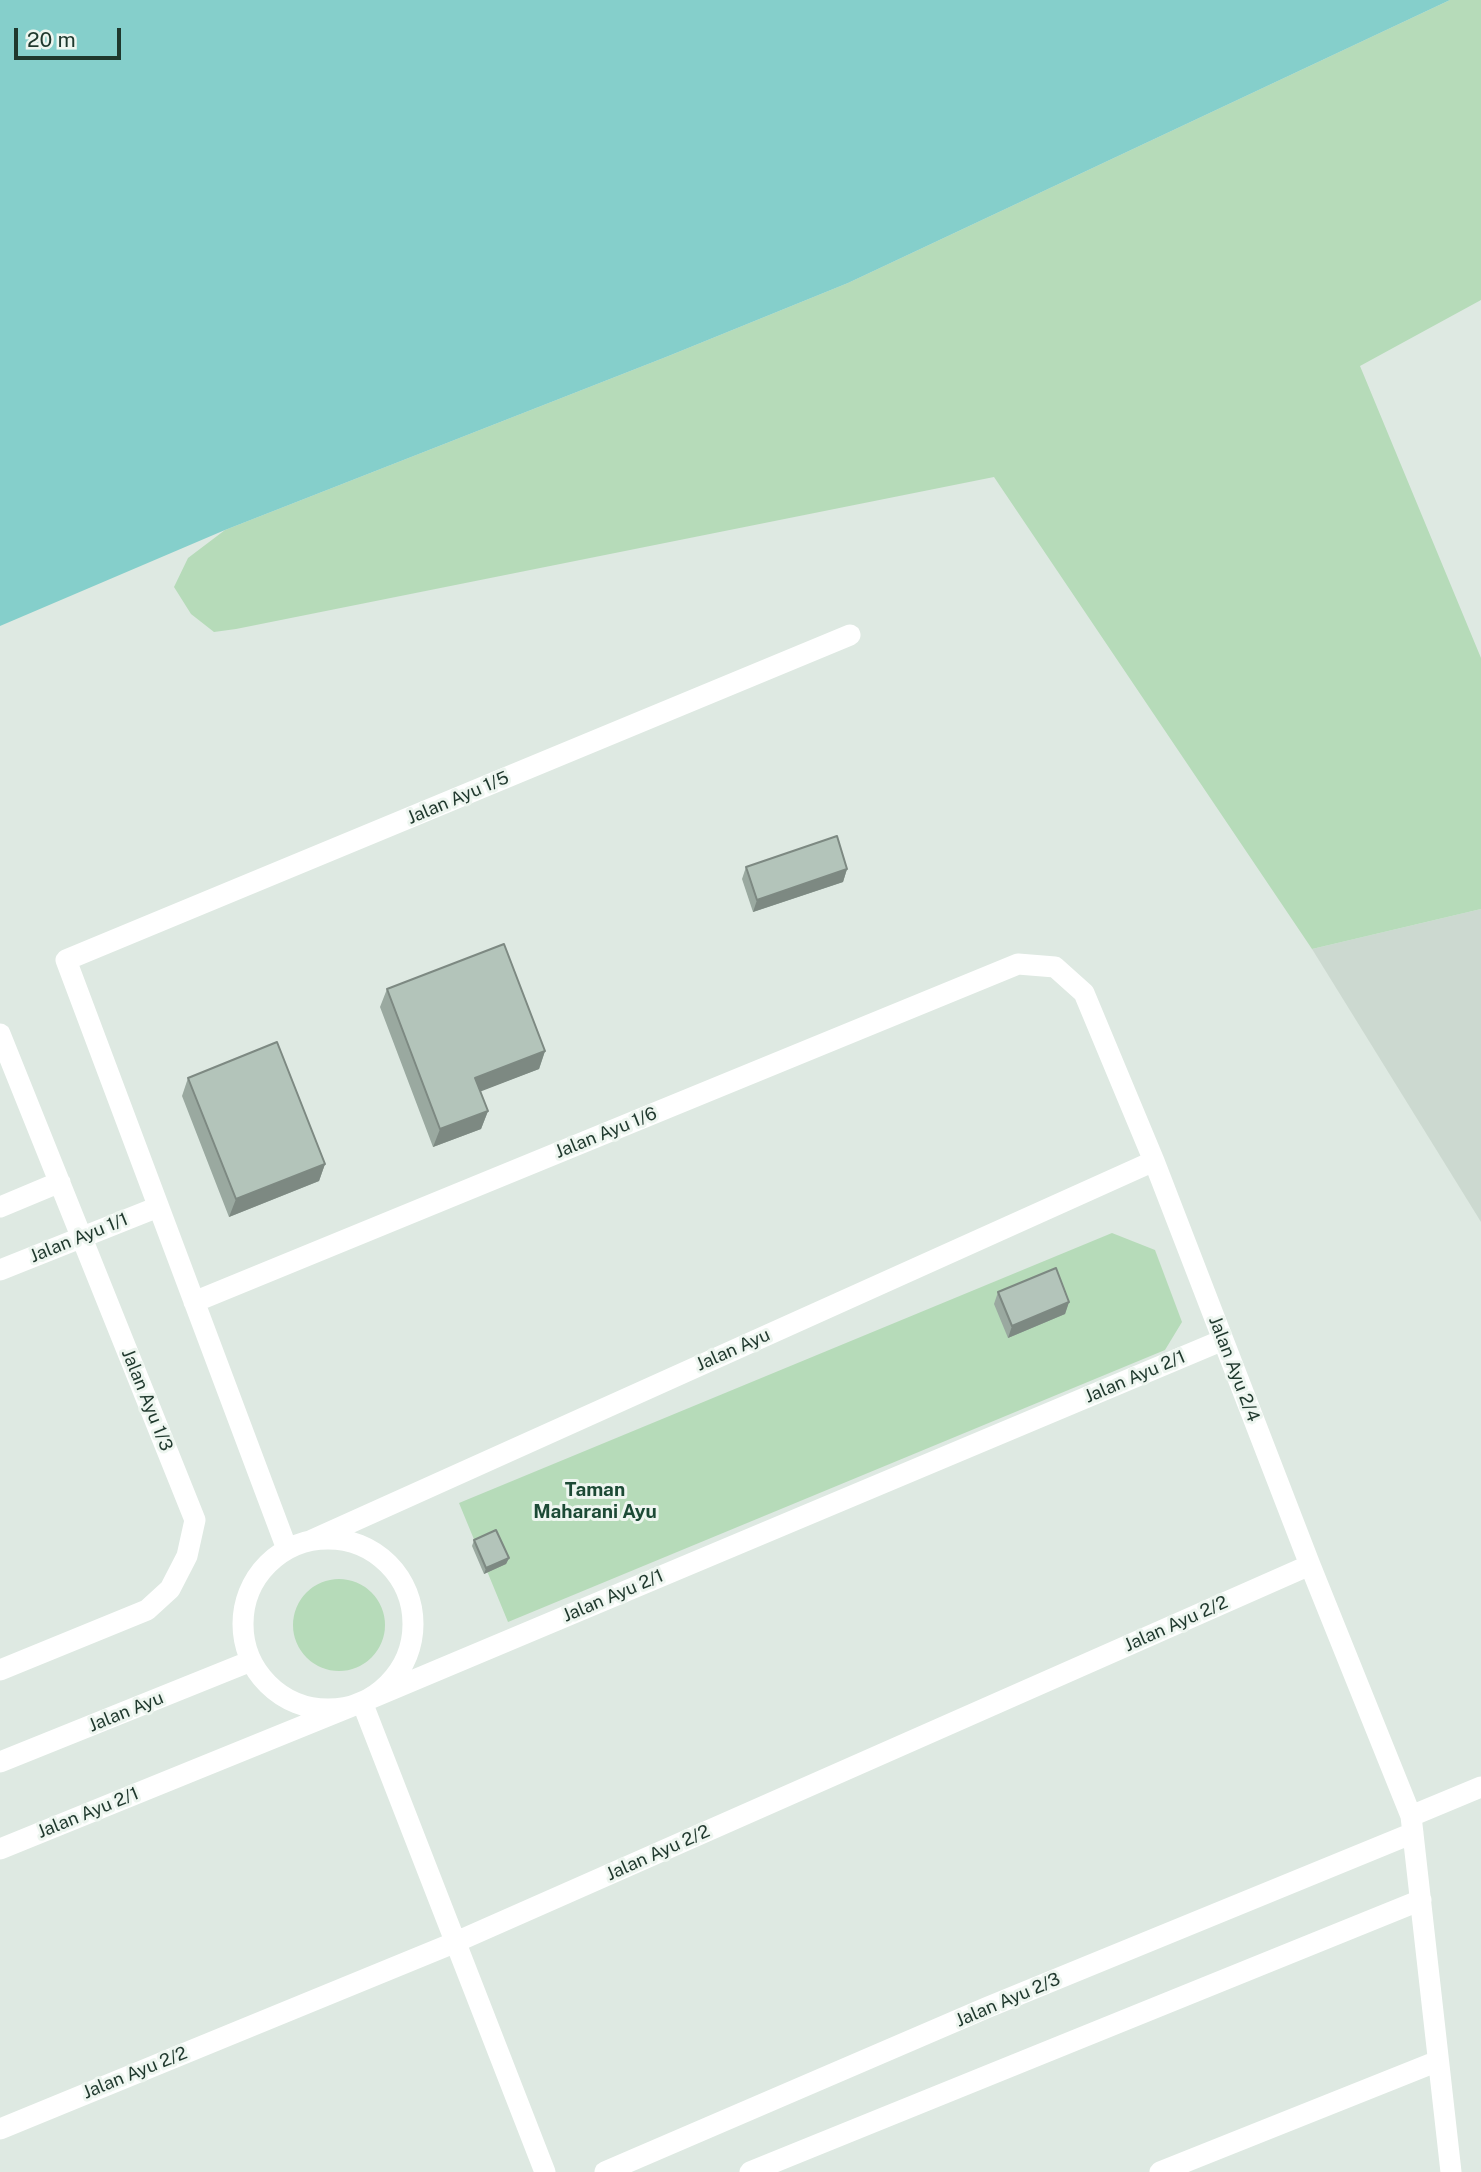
<!DOCTYPE html>
<html>
<head>
<meta charset="utf-8">
<style>
	body { margin:0 }
	#map { position:relative; width:1481px; height:2172px; overflow:hidden; background:#dee9e2; font-family:"Public Sans",sans-serif }
	canvas { display:block }
	.scale { position:absolute; left:14px; top:28px; width:107px; height:32px; box-sizing:border-box; border:4px solid #1f382d; border-top:0; padding-left:9px; font-size:21px; line-height:24px; white-space:nowrap; color:#1f382d; -webkit-text-stroke:5px #eef6f0; paint-order:stroke }
</style>
</head>
<body>
<div id="map">
<canvas width="1481" height="2172"></canvas>
<div class="scale">20 m</div>
</div>
<script>
const ctx = document.querySelector('canvas').getContext('2d');
ctx.lineJoin = 'round';
function fillPath(path, color) { ctx.fillStyle = color; ctx.fill(path, 'evenodd'); }
function stroke(path, color, width, dash) { ctx.strokeStyle = color; ctx.lineWidth = width; ctx.lineCap = dash ? 'butt' : 'round'; ctx.setLineDash(dash || []); ctx.stroke(path); }
function label(font, color, halo, rows, align = 'center') {
  ctx.font = font + ' "Public Sans",sans-serif'; ctx.lineWidth = 6; ctx.setLineDash([]); ctx.textBaseline = 'middle'; ctx.strokeStyle = halo; ctx.fillStyle = color; for (const [text, x, y, turn = 0] of rows) {
    ctx.save(); ctx.translate(x, y); ctx.rotate((+turn || 0) * Math.PI / 180); ctx.textAlign = isNaN(turn) ? turn : align; if (halo) ctx.strokeText(text, 0, 0); ctx.fillText(text, 0, 0); ctx.restore();
  }
}
fillPath(new Path2D(`
	M1481,909V1222L1312,949Z`), '#ccd9d0');
fillPath(new Path2D(`
	M1450,0H1481V300L1360,366L1481,658V909L1312,949L994,477L236,629L214,632L191,614L174,587L188,558L225,530L666,357L848,283Z
	M1112,1233L1155,1250L1182,1322L1165,1350L508,1622L459,1503Z
	M293 1625a46 46 0 1 1 92 0a46 46 0 1 1-92 0Z`), '#b6dbb9');
fillPath(new Path2D(`
	M0,0H1450L848,283L666,357L225,530L0,626Z`), '#85cfcb');
stroke(new Path2D(`
	M0,1034L195,1520L187,1556L170,1589L147,1610L0,1670
	M0,1207L60,1182
	M0,1270L158,1207
	M194,1302L1018,964L1055,967L1084,993L1154,1161L1310,1565L1411,1816L1451,2172
	M243 1624a85 85 0 1 1 170 0a85 85 0 1 1-170 0Z
	M312,1540L1154,1161
	M287,1549L66,960L850,635
	M362,1702L545,2172
	M0,1762L251,1661
	M1411,1816L1481,1787
	M0,1849L362,1702L1223,1340
	M0,2129L456,1942L1310,1565
	M605,2172L986,2008L1413,1833
	M750,2172L1421,1900
	M1160,2172L1438,2061`), '#fff', 21);
fillPath(new Path2D(`
	M746,867L847,869L843,882L753,912L742,879Z
	M387,989L545,1051L539,1069L480,1091L488,1111L481,1129L433,1147L380,1007Z
	M188,1078L325,1164L319,1181L229,1217L182,1096Z
	M998,1292L1069,1302L1065,1314L1008,1338L994,1304Z
	M474,1540L509,1558L506,1564L484,1574L472,1546Z`), '#9aa9a0');
fillPath(new Path2D(`
	M847,869L843,882L753,912L757,900Z
	M545,1051L539,1069L469,1096L475,1078Z
	M488,1111L481,1129L433,1147L440,1129Z
	M325,1164L319,1181L229,1217L236,1199Z
	M1069,1302L1065,1314L1008,1338L1012,1326Z
	M509,1558L506,1564L484,1574L486,1568Z`), '#7d8982');
const building = new Path2D(`
	M837,836L847,869L757,900L746,867Z
	M504,944L545,1051L475,1078L488,1111L440,1129L387,989Z
	M277,1042L325,1164L236,1199L188,1078Z
	M1056,1268L1069,1302L1012,1326L998,1292Z
	M496,1530L509,1558L486,1568L474,1540Z`);
fillPath(building, '#b3c4ba');
stroke(building, '#7d8982', 2);
label('18px', '#1f382d', '#eef6f0', [
	["Jalan Ayu 1/5",458,798,-23],
	["Jalan Ayu 1/6",606,1133,-22],
	["Jalan Ayu 1/1",79,1238,-22],
	["Jalan Ayu",733,1350,-24],
	["Jalan Ayu 2/4",1234,1369,69],
	["Jalan Ayu 2/1",1135,1377,-23],
	["Jalan Ayu 1/3",147,1400,68],
	["Jalan Ayu 2/1",613,1596,-23],
	["Jalan Ayu 2/2",1176,1624,-24],
	["Jalan Ayu",126,1712,-22],
	["Jalan Ayu 2/1",88,1813,-22],
	["Jalan Ayu 2/2",658,1853,-24],
	["Jalan Ayu 2/3",1008,2000,-23],
	["Jalan Ayu 2/2",135,2073,-22]
]);
label('bold 19px', '#1c4a35', '#eef6f0', [
	["Taman",595,1490],
	["Maharani Ayu",595,1512]
]);
</script>
</body>
</html>
